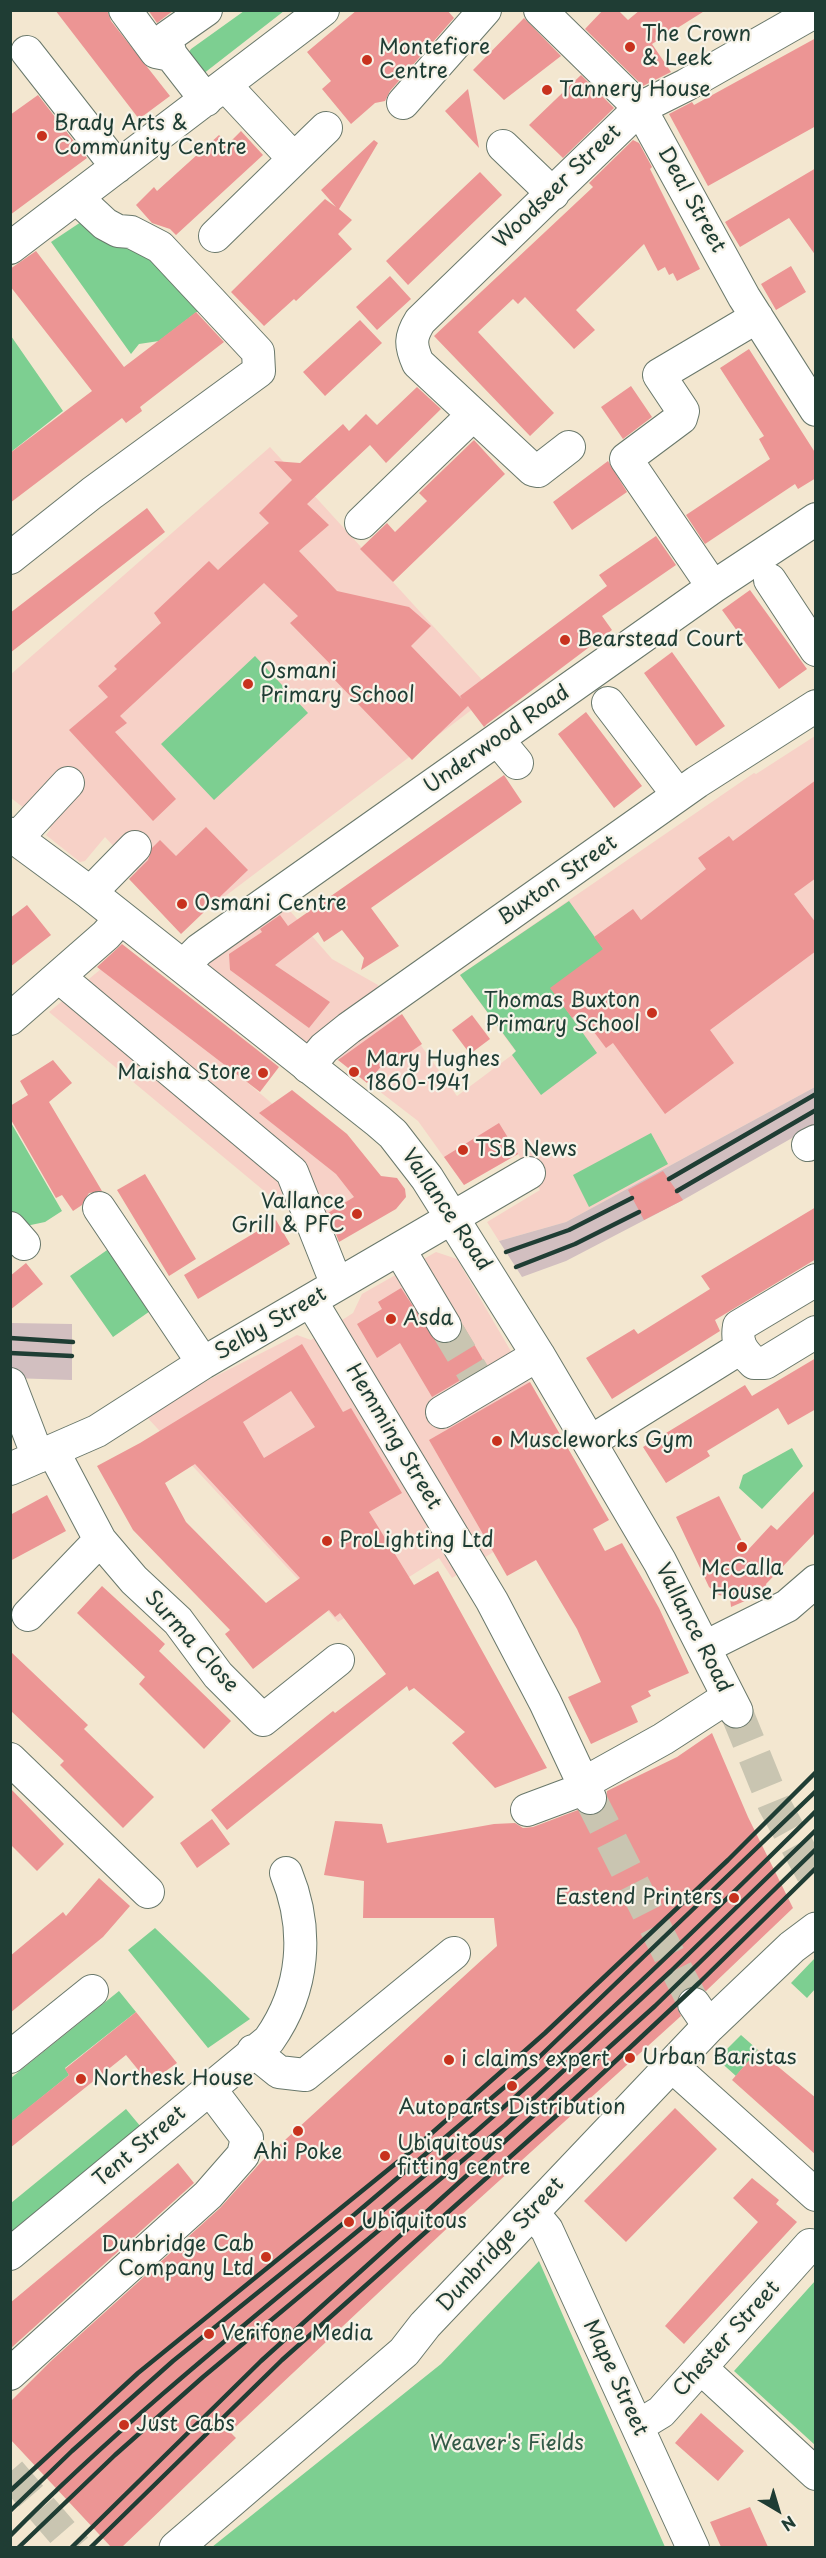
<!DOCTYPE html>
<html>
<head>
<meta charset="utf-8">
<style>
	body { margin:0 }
	#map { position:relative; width:826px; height:2558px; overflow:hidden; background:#f3e7d0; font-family:"Playpen Sans",sans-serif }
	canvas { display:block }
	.frame { position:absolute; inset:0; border:12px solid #1f3d34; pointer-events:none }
	.north { position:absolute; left:748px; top:2480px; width:60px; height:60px; -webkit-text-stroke:4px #f7f3e8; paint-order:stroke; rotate:142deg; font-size:16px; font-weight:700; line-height:24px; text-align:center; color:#1f3d34 }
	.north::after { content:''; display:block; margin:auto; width:21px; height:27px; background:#1f3d34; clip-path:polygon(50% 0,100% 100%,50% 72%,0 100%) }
</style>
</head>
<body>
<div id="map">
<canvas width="826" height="2558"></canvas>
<div class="frame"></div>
<div class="north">N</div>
</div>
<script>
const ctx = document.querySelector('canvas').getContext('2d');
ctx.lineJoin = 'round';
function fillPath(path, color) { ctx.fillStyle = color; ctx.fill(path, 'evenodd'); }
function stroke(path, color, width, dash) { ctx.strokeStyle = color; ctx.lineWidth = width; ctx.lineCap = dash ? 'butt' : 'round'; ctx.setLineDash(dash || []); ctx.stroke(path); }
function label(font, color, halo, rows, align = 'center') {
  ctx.font = font + ' "Playpen Sans",sans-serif'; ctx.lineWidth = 4.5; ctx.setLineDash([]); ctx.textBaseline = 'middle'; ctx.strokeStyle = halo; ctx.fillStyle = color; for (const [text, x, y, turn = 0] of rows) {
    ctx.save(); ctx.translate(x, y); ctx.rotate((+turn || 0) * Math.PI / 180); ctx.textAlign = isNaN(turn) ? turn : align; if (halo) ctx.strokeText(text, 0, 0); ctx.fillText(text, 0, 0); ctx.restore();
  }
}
fillPath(new Path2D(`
	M270,447L494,693L187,925L105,837L85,861L80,862L46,835L51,829L11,798L10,675Z
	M815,736V1087L566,1222L499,1241L487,1222L540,1190L518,1154L464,1185L418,1121L340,1061L295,1042L193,964L284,904L332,959L378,985L457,1096L516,1052L460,975L754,773L756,774Z
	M107,964L385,1199L322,1239L49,1012Z
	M436,1252L457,1259L592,1490L452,1578L439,1558L338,1622L143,1413L297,1335L311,1340L353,1313L362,1294Z`), '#f7d1c7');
fillPath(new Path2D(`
	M815,1087V1125L683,1200L566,1261L522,1277L499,1241L566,1222Z
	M11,1323L72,1324V1380L11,1378Z`), '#d2bfc0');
fillPath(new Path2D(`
	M244,11H284L203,74L186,56L191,49Z
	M81,222L116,245L145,254L202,308L159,341L139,344L131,354L51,242Z
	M11,336L63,411L11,452Z
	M255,656L308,713L214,800L161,744Z
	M569,901L609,957L551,988L597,1053L541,1095L512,1055L516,1051L460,975Z
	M10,1121L62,1211L45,1222L26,1226L11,1213Z
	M651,1133L668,1164L589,1207L573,1175Z
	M110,1248L153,1309L113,1337L70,1276Z
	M792,1448L803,1466L762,1509L739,1488L743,1475Z
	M155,1928L250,2019L208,2048L128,1950Z
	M815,1958V1989L807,1998L791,1983Z
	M119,1991L136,2012L65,2068L69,2075L11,2122V2078Z
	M741,2035L758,2050L736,2076L717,2059Z
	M126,2109L141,2127L11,2232V2203Z
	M539,2261L665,2547H212L441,2364Z
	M815,2281V2445L734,2371Z`), '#7dcf91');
fillPath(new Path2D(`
	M55,10H107L111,21L170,96L139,119Z
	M148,10H174L157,23Z
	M357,10H447L454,18L390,91L385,101L375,103L351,124L322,89L331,81L307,52Z
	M603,10H618L628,20L640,10H706L652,44L671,72L643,86L585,29Z
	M524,18L561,56L504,100L473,70Z
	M816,38V126L708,186L669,114L692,102L694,105Z
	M581,75L614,108L563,158L529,125Z
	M468,89L479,148L445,111Z
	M38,95L87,158L10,215V115Z
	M241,131L263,155L176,235L170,229L152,223L136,205L154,187L157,191L219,135L228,144Z
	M374,140L378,143L339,209L352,220L338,234L352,249L296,301L294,299L264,326L231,292L325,199L336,207L321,190Z
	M633,140L639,143L652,167L650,169L700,269L677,281L673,273L669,275L665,267L658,271L644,244L576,310L595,330L574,349L525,297L518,304L513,299L478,332L554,413L530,436L434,336L593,187L589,183Z
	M816,168V256L789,218L740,247L725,222Z
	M480,172L502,195L408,285L386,261Z
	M36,251L124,367L196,312L224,342L140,407L142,411L126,423L122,418L10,503V453L92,391L10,286V269Z
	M791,266L806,292L776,310L761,284Z
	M390,276L411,299L377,330L356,307Z
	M360,320L382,343L325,396L303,372Z
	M749,349L816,454V478L798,489L795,484L705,544L686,515L770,459L759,439L764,436L720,368Z
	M631,386L652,417L623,439L601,407Z
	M417,387L441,409L386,463L370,445L307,504L329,525L299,551L337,591L409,607L431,626L411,646L462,699L460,696L607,586L599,575L656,536L676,565L602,616L612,630L487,724L484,727L468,706L412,760L331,676L337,671L290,623L298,616L264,583L120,716L127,723L115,732L176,799L153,821L69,730L108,697L98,686L117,669L114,666L161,623L154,613L209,561L218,570L269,523L259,513L292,480L274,461L300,463L343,424L349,431L366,414L377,425Z
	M474,440L505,474L393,582L360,549L387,523L395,532L427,501L419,493Z
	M608,461L627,492L572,530L553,502Z
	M147,508L165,532L10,653V613Z
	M750,590L807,669L779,689L722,610Z
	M672,652L725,726L696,746L644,673Z
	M586,712L642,786L614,808L558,734Z
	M504,775L522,802L371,908L399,946L361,970L364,958L342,930L324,942L318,932L275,965L330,1002L309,1028L230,970L229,954L262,932L260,929L280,915L288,926Z
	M816,780V878L794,894L816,923V951L710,1030L734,1063L665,1114L613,1043L606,1048L579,1012L572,1018L550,988L603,949L594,937L633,909L641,920L706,869L698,858L729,836L733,841Z
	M206,827L248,870L181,934L129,879L148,860L152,848L160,840L176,856Z
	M27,905L51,935L10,967V918Z
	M122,944L279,1067L260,1092L97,967Z
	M402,1014L422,1044L394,1063L390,1056L367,1083L338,1060Z
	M472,1015L490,1039L470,1054L452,1030Z
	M53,1060L72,1083L49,1102L102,1191L89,1193L82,1205L73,1211L62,1195L56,1198L10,1118V1106L28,1095L20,1081Z
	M292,1090L347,1134L381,1176L397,1178L405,1189L406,1197L396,1209L339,1242L328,1213L354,1197L336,1174L259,1113Z
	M499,1123L518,1154L464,1185L444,1157Z
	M663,1171L683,1200L644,1220L628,1190Z
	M145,1174L196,1259L169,1276L117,1190Z
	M816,1207V1259L715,1320L720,1331L612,1399L586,1358L634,1329L638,1334L710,1289L701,1276Z
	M276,1220L290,1244L198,1299L184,1275Z
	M26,1263L43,1284L10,1310V1276Z
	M401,1288L436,1341L446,1344L455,1341L461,1334L463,1325L486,1365L432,1397L400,1343L377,1358L357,1324L382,1309L378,1302Z
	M302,1344L343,1412L351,1408L402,1493L369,1512L414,1585L438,1571L547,1768L495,1788L452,1743L465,1732L414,1688L409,1691L407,1686L227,1830L211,1810L333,1711L335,1713L386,1674L340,1613L335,1617L329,1610L253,1669L225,1634L230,1630L133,1530L97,1466L140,1443ZM291,1391L315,1427L264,1458L243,1422ZM195,1464L300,1578L266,1603L186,1522L165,1483Z
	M816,1358V1409L788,1425L778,1408L707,1451L710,1456L666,1483L643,1447L745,1385L752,1396Z
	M530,1382L609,1520L593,1529L605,1551L622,1543L659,1608L689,1673L648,1691L651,1696L631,1706L638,1722L591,1744L568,1697L601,1682L577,1629L536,1560L507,1576L429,1440Z
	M816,1489V1532L766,1584L768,1591L731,1607L730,1598L719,1595L709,1587L676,1517L719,1496L747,1551L771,1525L777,1530Z
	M47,1495L66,1531L10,1561V1515Z
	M102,1586L165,1644L159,1651L231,1721L204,1749L139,1684L145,1677L77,1613Z
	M10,1651L88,1725L84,1729L154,1797L123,1828L60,1765L64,1761L10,1710Z
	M712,1733L748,1817L793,1908L706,1991L693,1986L683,1990L678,1997L676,2005L681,2016L457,2219L245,2418L230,2432L236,2438L122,2547H111L10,2439V2402L51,2361L220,2208L262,2161L497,1946L494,1918H363L364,1881L324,1875L335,1821L382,1824L387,1843L494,1824L515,1823L523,1828L533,1827L578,1810L588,1816L597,1814L605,1808L607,1791L677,1757Z
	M10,1788L64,1844L37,1871L10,1844Z
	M212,1819L230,1844L197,1868L180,1843Z
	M99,1878L130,1906L103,1937L10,2013V1956L63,1912L66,1916Z
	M136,2012L177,2063L149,2083L126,2055L10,2148V2122L69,2075L65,2069Z
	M758,2050L816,2098V2155L732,2080Z
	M675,2108L717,2149L626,2242L584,2201Z
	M178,2163L194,2183L10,2349V2303Z
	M752,2178L779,2200L776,2204L797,2222L684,2344L665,2326L758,2222L733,2198Z
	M701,2413L744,2451L718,2481L675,2443Z
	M750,2507L768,2547H721L710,2522Z`), '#ec9594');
stroke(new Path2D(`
	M445,1326L477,1379
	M590,1798L694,2004
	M10,2472L76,2548`), '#c9c5b1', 32, [32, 16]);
stroke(new Path2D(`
	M736,1711L774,1804L816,1880`), '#c9c5b1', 33, [33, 16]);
const minor = new Path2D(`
	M125,10L156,52L171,55
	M206,10L166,38L171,55L206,100
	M540,10L640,108L744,297L816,410
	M27,52L117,167
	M403,103L485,10
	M503,146L553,194
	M294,159L326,128
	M215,236L294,159L225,85
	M10,248L323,10
	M569,447L538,471L533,470L418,363C410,345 410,337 420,321L640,108L686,85L816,11
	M361,523L473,415
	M10,558L92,493L259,371L258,352L160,247L131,232L118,231L105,224L77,198
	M770,580L816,650
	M713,587L626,459L681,418L683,411L659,375L757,317
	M608,703L678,795
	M498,740L517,763
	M16,839L68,783
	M90,893L135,847
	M183,966L199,950L713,587L816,519
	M59,977L292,1172L337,1285
	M10,1019L106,935L121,918
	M308,1067L324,1048L349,1028L697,782L816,706
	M808,1145L816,1141
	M99,1208L203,1363
	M10,1228L24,1244
	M399,1249L445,1326
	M816,1280L739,1326C736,1344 742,1351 754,1363H765L816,1332
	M311,1301L492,1601L545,1702L590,1798
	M10,1384L38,1457
	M442,1412L538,1355
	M590,1442L739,1349
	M53,1451L100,1540L134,1580L178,1621L218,1675L263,1720L338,1660
	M10,1469L97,1431L203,1363L529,1173
	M28,1615L100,1540
	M705,1647L787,1606L816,1581
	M10,1759L148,1892
	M584,1783L663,1739L728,1697
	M527,1810L586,1788
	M694,2004L709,2026
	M253,2051L279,2072L305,2075L454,1953
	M10,2057L92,1991
	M671,2065L816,2195
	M532,2212L547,2230L693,2548
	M10,2254L269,2040C305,1989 309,1929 286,1873
	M701,2368L816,2474
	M10,2374L208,2195L243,2155L247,2138L210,2089
	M638,2426L661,2412L810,2245`);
const major = new Path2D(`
	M10,834L90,893L378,1121L393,1134L427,1178L538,1355L660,1562L736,1711
	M176,2548L404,2352L425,2325L709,2026L792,1947L816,1929`);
stroke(minor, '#69786b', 34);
stroke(major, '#69786b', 35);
stroke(minor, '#fff', 32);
stroke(major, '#fff', 33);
stroke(new Path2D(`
	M669,1179L816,1094
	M677,1191L816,1110
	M506,1252L569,1230L632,1198
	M516,1267L575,1244L639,1212
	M10,1338L73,1342
	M10,1353L72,1356
	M10,2491L138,2373L416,2147L545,2033L728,1860L816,1772
	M10,2511L72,2451L173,2361L355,2214L534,2062L816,1791
	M10,2536C147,2397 302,2280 450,2154C577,2045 697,1929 816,1811
	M18,2548L115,2455L203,2377L505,2125L671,1971L816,1830
	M71,2548L261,2361L655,2006L816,1849
	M90,2548L282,2360L574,2100L700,1982L816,1868`), '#1f3d34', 4.5);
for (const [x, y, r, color] of [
	[630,47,6,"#c8321e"],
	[367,60,6,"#c8321e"],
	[547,90,6,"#c8321e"],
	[42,136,6,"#c8321e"],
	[565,640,6,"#c8321e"],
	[248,684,6,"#c8321e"],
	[182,904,6,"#c8321e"],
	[652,1013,6,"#c8321e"],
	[354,1072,6,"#c8321e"],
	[263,1073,6,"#c8321e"],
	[463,1150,6,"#c8321e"],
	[357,1214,6,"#c8321e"],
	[391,1319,6,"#c8321e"],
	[497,1441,6,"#c8321e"],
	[327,1541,6,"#c8321e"],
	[742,1547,6,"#c8321e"],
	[734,1898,6,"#c8321e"],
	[630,2058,6,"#c8321e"],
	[449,2060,6,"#c8321e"],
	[81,2079,6,"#c8321e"],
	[512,2086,6,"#c8321e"],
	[298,2131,6,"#c8321e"],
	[385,2156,6,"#c8321e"],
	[349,2222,6,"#c8321e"],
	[266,2257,6,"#c8321e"],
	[209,2334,6,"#c8321e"],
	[124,2425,6,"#c8321e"]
]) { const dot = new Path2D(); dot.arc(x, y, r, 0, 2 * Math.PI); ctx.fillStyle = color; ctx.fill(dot); stroke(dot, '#f7f3e8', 2); }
label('21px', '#1f3d34', '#f7f3e8', [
	["The Crown",642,35],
	["& Leek",642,59],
	["Montefiore",379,48],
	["Centre",379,72],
	["Tannery House",559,90],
	["Brady Arts &",54,124],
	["Community Centre",54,148],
	["Bearstead Court",577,640],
	["Osmani",260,672],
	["Primary School",260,696],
	["Osmani Centre",194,904],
	["Thomas Buxton",640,1001,"right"],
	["Primary School",640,1025,"right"],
	["Mary Hughes",366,1060],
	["1860-1941",366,1084],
	["Maisha Store",251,1073,"right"],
	["TSB News",475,1150],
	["Vallance",345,1202,"right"],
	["Grill & PFC",345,1226,"right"],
	["Asda",403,1319],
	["Muscleworks Gym",509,1441],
	["ProLighting Ltd",339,1541],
	["McCalla",742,1569,"center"],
	["House",742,1593,"center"],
	["Eastend Printers",722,1898,"right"],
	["Urban Baristas",642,2058],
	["i claims expert",461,2060],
	["Northesk House",93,2079],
	["Autoparts Distribution",512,2108,"center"],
	["Ubiquitous",397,2144],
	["fitting centre",397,2168],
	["Ahi Poke",298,2153,"center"],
	["Ubiquitous",361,2222],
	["Dunbridge Cab",254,2245,"right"],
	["Company Ltd",254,2269,"right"],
	["Verifone Media",221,2334],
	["Just Cabs",136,2425]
], 'left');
label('21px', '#1f3d34', '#f7f3e8', [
	["Woodseer Street",558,187,-44],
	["Deal Street",691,200,61],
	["Underwood Road",497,740,-35],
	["Buxton Street",558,881,-35],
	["Vallance Road",446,1210,56],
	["Selby Street",271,1324,-30],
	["Hemming Street",393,1437,59],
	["Vallance Road",693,1628,63],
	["Surma Close",191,1642,48],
	["Tent Street",140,2147,-40],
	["Dunbridge Street",501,2245,-47],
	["Chester Street",727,2339,-48],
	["Mape Street",615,2378,65]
]);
label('21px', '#325a47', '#f7f3e8', [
	["Weaver's Fields",507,2444]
]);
</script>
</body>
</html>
